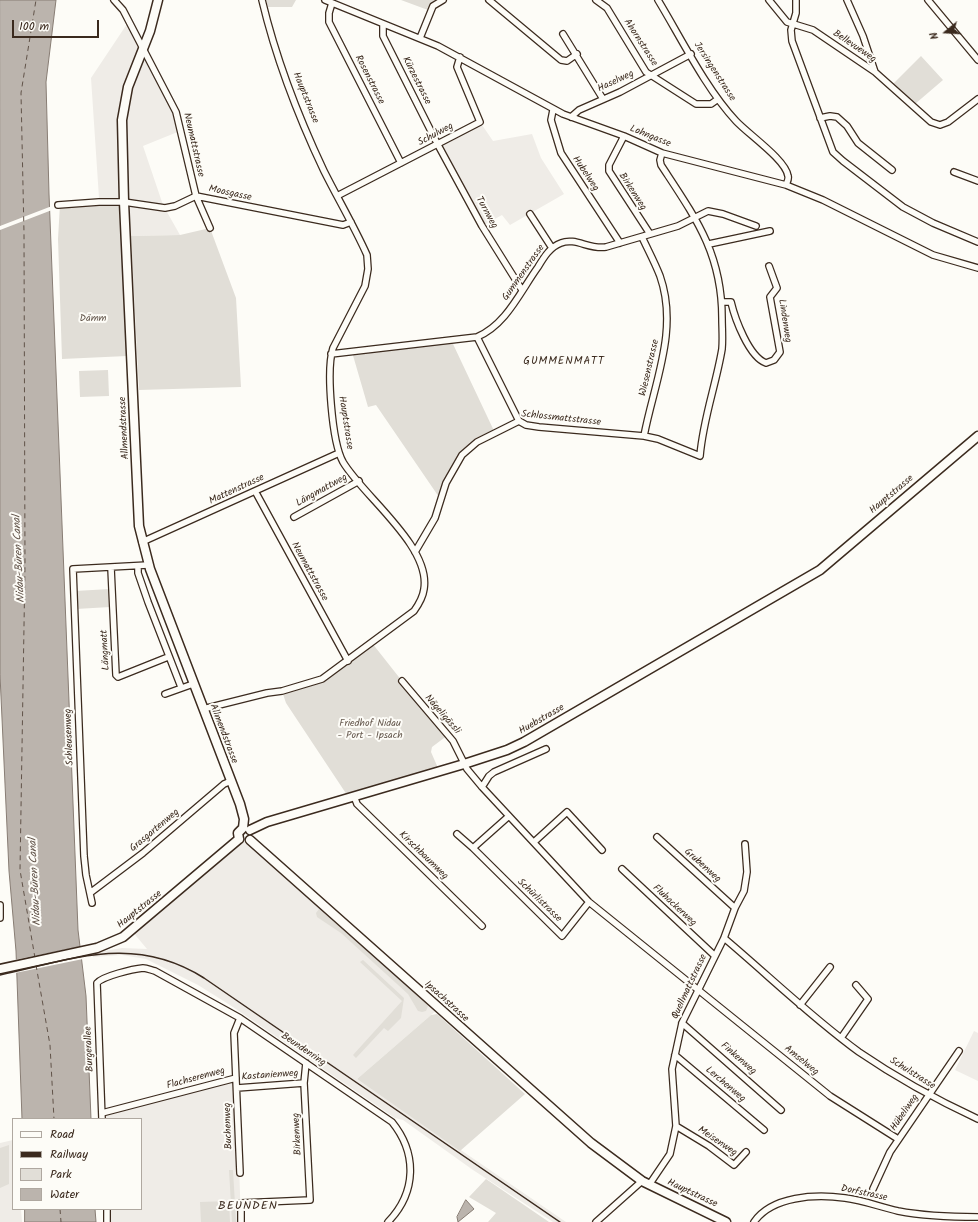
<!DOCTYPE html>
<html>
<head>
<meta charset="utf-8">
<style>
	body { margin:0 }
	#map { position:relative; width:978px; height:1222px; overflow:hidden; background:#fdfcf7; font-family:Kalam,sans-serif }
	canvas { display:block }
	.legend { position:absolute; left:12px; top:1118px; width:130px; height:92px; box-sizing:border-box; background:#fdfcf7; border:1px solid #afa8a0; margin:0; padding:5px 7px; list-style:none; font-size:12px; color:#3b2a1e }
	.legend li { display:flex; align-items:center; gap:8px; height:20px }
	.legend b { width:20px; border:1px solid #afa8a0 }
	.north { position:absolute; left:926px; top:12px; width:40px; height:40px; -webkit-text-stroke:3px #fdfcf7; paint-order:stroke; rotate:252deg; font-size:11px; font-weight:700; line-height:16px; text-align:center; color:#3b2a1e }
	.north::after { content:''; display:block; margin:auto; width:14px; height:18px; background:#3b2a1e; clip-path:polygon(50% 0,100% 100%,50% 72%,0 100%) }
	.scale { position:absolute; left:12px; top:20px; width:87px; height:18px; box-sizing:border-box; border:2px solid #3b2a1e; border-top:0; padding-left:5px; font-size:12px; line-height:14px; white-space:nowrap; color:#3b2a1e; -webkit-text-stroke:3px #fdfcf7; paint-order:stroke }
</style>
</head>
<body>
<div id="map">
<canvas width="978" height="1222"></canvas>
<ul class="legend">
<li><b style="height:5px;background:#fdfcf7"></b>Road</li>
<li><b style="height:5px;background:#3b2a1e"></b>Railway</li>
<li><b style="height:11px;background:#e1ded7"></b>Park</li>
<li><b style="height:11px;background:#bbb4ad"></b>Water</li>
</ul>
<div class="north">N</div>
<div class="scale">100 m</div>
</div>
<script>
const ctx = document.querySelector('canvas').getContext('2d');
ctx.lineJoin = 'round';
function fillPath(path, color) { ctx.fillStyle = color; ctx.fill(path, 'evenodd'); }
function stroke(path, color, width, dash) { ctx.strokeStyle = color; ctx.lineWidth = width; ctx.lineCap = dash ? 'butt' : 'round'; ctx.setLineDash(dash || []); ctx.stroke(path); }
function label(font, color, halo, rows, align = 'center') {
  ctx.font = font + ' Kalam,sans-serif'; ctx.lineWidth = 4; ctx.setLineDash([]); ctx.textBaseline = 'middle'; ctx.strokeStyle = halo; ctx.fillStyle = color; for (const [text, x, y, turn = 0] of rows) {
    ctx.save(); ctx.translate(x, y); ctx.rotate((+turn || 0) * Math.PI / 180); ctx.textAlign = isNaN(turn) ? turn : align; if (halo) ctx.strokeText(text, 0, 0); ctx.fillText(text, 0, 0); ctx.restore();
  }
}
fillPath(new Path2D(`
	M129,21L176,112L180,131L143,146L163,205L180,235L131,236L99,198L91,78Z
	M480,122L493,141L532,134L541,158L564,194L510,225L502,215L482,226L438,145Z
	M240,841L248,842L438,1009L357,1079L566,1222H553L473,1170L403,1120L395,1118L230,1005L198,985L146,959L122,955L93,957V953L122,948L147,949L132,931Z
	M974,1031L978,1033V1081L955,1070Z
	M236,1078L241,1222H107V1209H141V1119H102V1113Z
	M13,1140V1209H21L22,1222H0V1143Z`), '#efece7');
fillPath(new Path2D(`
	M266,0H296L292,7H268Z
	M401,0H438L432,2L428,10Z
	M921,56L943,80L915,104L892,85Z
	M121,202L127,356L62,359L58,239L60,204Z
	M210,228L236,298L241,387L139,390L131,236L180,235Z
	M477,337L453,344L495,433L462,455L441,500L376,405L368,407L352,352Z
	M108,370L109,396L80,397L79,371Z
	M110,589V607L76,609L75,591Z
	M372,643L402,681L448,735L432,747L431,752L438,768L349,798L286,703L282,691L311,684Z
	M319,909L424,1001L428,1006L426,1011L422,1012L418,1011L408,994L341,933L317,917L316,913Z
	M363,960L404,998L401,1018L388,1031L384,1028L356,1058L353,1055L402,1001L360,962Z
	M437,1014L525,1094L460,1151L357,1079L431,1015Z
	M9,1145V1184L0,1188V1148Z
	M229,1170H233L236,1222H232Z
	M486,1179L549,1222H488L496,1213L469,1197Z
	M229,1201L230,1222H201L200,1202Z`), '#e1ded7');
const water = new Path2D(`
	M0,0H56L46,82L49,194L78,930L86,996L91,1119H22L16,951L9,871L0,675Z
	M466,1200L474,1209L458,1222L457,1217Z
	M25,1209H95L96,1222H25Z`);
fillPath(water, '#bbb4ad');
stroke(water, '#887d74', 1);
fillPath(new Path2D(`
	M52,206V210L0,230V226Z
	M82,946L83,959L15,973L14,960Z`), '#fdfcf7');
stroke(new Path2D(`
	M35,958L20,870L25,565L24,233L21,93L36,0
	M36,965L50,1045L54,1119
	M60,1209L61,1222`), '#615349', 1, [5, 4]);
const minor = new Path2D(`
	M114,0L123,10L176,112L196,196L210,228
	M325,0L438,46L563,114L624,136L662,153L786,185L823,200L933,255L978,268
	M489,0L561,60L567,61L577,54
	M596,0L607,8L646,72L696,104H711L718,99
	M658,0C681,38 706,89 736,121C748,134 786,160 788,176C789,179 787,182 786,185
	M769,0L787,22L813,30L875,72L931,122L940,125L948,122L978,99
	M796,0V13L791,30L792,41L833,152L843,161L903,207L933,223L978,242
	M847,0L863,36L875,72
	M928,0L978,60
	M332,3L329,13V22L401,163
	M383,24V36L438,145L482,226L522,290
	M563,34L603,99
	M420,38L433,6L443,0
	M553,110L551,120L561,153L620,243
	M571,117L579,110L620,92L691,54
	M820,118L830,116L837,117L847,126L858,143L892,170
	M624,136L609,165V171L650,234
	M954,172L978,181
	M337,196L480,122L457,67L460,57
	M58,205L99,202H124L165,208L175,206L196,196L343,225L351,222
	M530,214L552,248
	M642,237C648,250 655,263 660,276C679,330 654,383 644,436
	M709,244L770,231
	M722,302H731C735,319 749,357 766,363L774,360L780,352L770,297L777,288L769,266
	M477,337L519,421
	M331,354L477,337C506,325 520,292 538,267C544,257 550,247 561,243C575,237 590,250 606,247L678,226L708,211L723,214L756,226
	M519,421L526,425L539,427L644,436L658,439L700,456C703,419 716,385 722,349C723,339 722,328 722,318C722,253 695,217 661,165L660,160L662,153
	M255,491L348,661
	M294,517L359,481
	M142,542L339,453
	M415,552L435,518L446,483L462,455L477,442L519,421
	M138,567V573L148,602L181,687
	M111,568L116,675L118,677L168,657
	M402,681L453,741L467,769L482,787L589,902L830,1096L898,1139
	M165,694L193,684
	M203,709L267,693L282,691L322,679L414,611C419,604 423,597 424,589C431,546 363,496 343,462C332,442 326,370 333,348L365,286L368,269L367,255C354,226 338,199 324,171C298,116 276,59 262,0
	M482,787L489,776L494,772L546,749
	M354,796L357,804L482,926
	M509,816L473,848L562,936L589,902
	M457,834L473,848
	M657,837L735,908
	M534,842L567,812L602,850
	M622,869L715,956
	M90,893L143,853L224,784L231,781
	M92,903L86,875L84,856L73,569L148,565
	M0,905V918
	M724,938C769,976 811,1017 859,1052C897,1078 937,1100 978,1119
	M800,1005L830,967
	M682,1023L781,1110
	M841,1038L868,999L856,985
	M675,1055L764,1130
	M237,1088L304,1083
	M102,1113L236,1078
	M102,1119L97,983C103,976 133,969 143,968C147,968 151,970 155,971L240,1018L392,1122C417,1153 417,1192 388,1222
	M676,1126L709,1146L734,1165L746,1152
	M240,1173L234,1033L240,1018
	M649,1185L670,1154L676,1126L672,1069L682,1023L724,938L735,908L744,891L747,872L745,844
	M873,1189L890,1152L959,1051
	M107,1209V1222
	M241,1222V1203L310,1200L304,1083L306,1063
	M596,1222L642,1181
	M754,1222C772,1196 815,1194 845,1198C863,1200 880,1207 898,1211C924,1216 952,1217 978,1217`);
const secondary = new Path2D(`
	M158,0L150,31L128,87L122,120L124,202L139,526L150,569L240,804L244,819L243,828L238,833L239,839
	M250,830L267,822L464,764L507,750L524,742L820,570L978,436
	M250,840L591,1143L642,1181L726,1222
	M0,969L97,948L123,937L239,839`);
stroke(minor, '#3b2a1e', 8);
stroke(secondary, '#3b2a1e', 11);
stroke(minor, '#fdfcf7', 5.5);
stroke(secondary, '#fdfcf7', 8);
stroke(new Path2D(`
	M0,975C74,959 134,934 204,978L560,1222`), '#3b2a1e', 1.5);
label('10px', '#3b2a1e', '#fdfcf7', [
	["Ahornstrasse",640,43,57],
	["Bellevueweg",854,47,34],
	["Jersingenstrasse",714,72,57],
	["Rosenstrasse",369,80,63],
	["Kürzestrasse",416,81,63],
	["Haselweg",616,82,-25],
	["Hauptstrasse",305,98,68],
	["Schulweg",436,135,-28],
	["Lohngasse",650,137,22],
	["Neumattstrasse",193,145,77],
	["Hubelweg",585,174,56],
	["Birkenweg",632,192,57],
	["Moosgasse",230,194,12],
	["Turnweg",486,213,61],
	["Gummenstrasse",524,273,-55],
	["Lindenweg",784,321,81],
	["Wiesenstrasse",650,368,-77],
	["Schlossmattstrasse",561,419,6],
	["Hauptstrasse",345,423,81],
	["Allmendstrasse",125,428,-93],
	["Mattenstrasse",237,490,-25],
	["Längmattweg",322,491,-29],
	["Hauptstrasse",892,495,-40],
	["Neumattstrasse",309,572,61],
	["Längmatt",106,650,-93],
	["Nägeligässli",442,715,49],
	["Huebstrasse",542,720,-30],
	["Allmendstrasse",223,734,69],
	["Schleusenweg",70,737,-92],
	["Grasgartenweg",155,831,-40],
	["Kirschbaumweg",423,856,44],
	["Grubenweg",702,866,42],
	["Schürlistrasse",539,901,44],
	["Fluhackerweg",674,906,43],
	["Hauptstrasse",140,910,-39],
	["Quellmattstrasse",690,987,-65],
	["Ipsachstrasse",446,1002,42],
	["Burgerallee",90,1049,-93],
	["Beundenring",303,1050,34],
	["Finkenweg",738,1059,41],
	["Amselweg",801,1061,39],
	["Schulstrasse",912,1074,32],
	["Kastanienweg",270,1076,-4],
	["Flachserenweg",196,1079,-15],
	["Lerchenweg",725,1085,40],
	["Hübeliweg",905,1113,-56],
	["Buchenweg",229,1126,-92],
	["Birkenweg",298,1134,-93],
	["Meisenweg",717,1142,34],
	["Hauptstrasse",692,1194,25],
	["Dorfstrasse",864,1194,12]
]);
label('10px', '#64574c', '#fdfcf7', [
	["Dämm",93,319],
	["Friedhof Nidau",370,724],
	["- Port - Ipsach",370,736]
]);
ctx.letterSpacing = '1px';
label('11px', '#3b2a1e', '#fdfcf7', [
	["GUMMENMATT",564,362]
]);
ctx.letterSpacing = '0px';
label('italic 11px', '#615349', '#fdfcf7', [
	["Nidau-Büren Canal",20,559,-93],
	["Nidau-Büren Canal",36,882,-93]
]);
ctx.letterSpacing = '1px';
label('12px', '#3b2a1e', '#fdfcf7', [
	["BEUNDEN",248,1207]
]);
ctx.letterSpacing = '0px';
</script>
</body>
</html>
